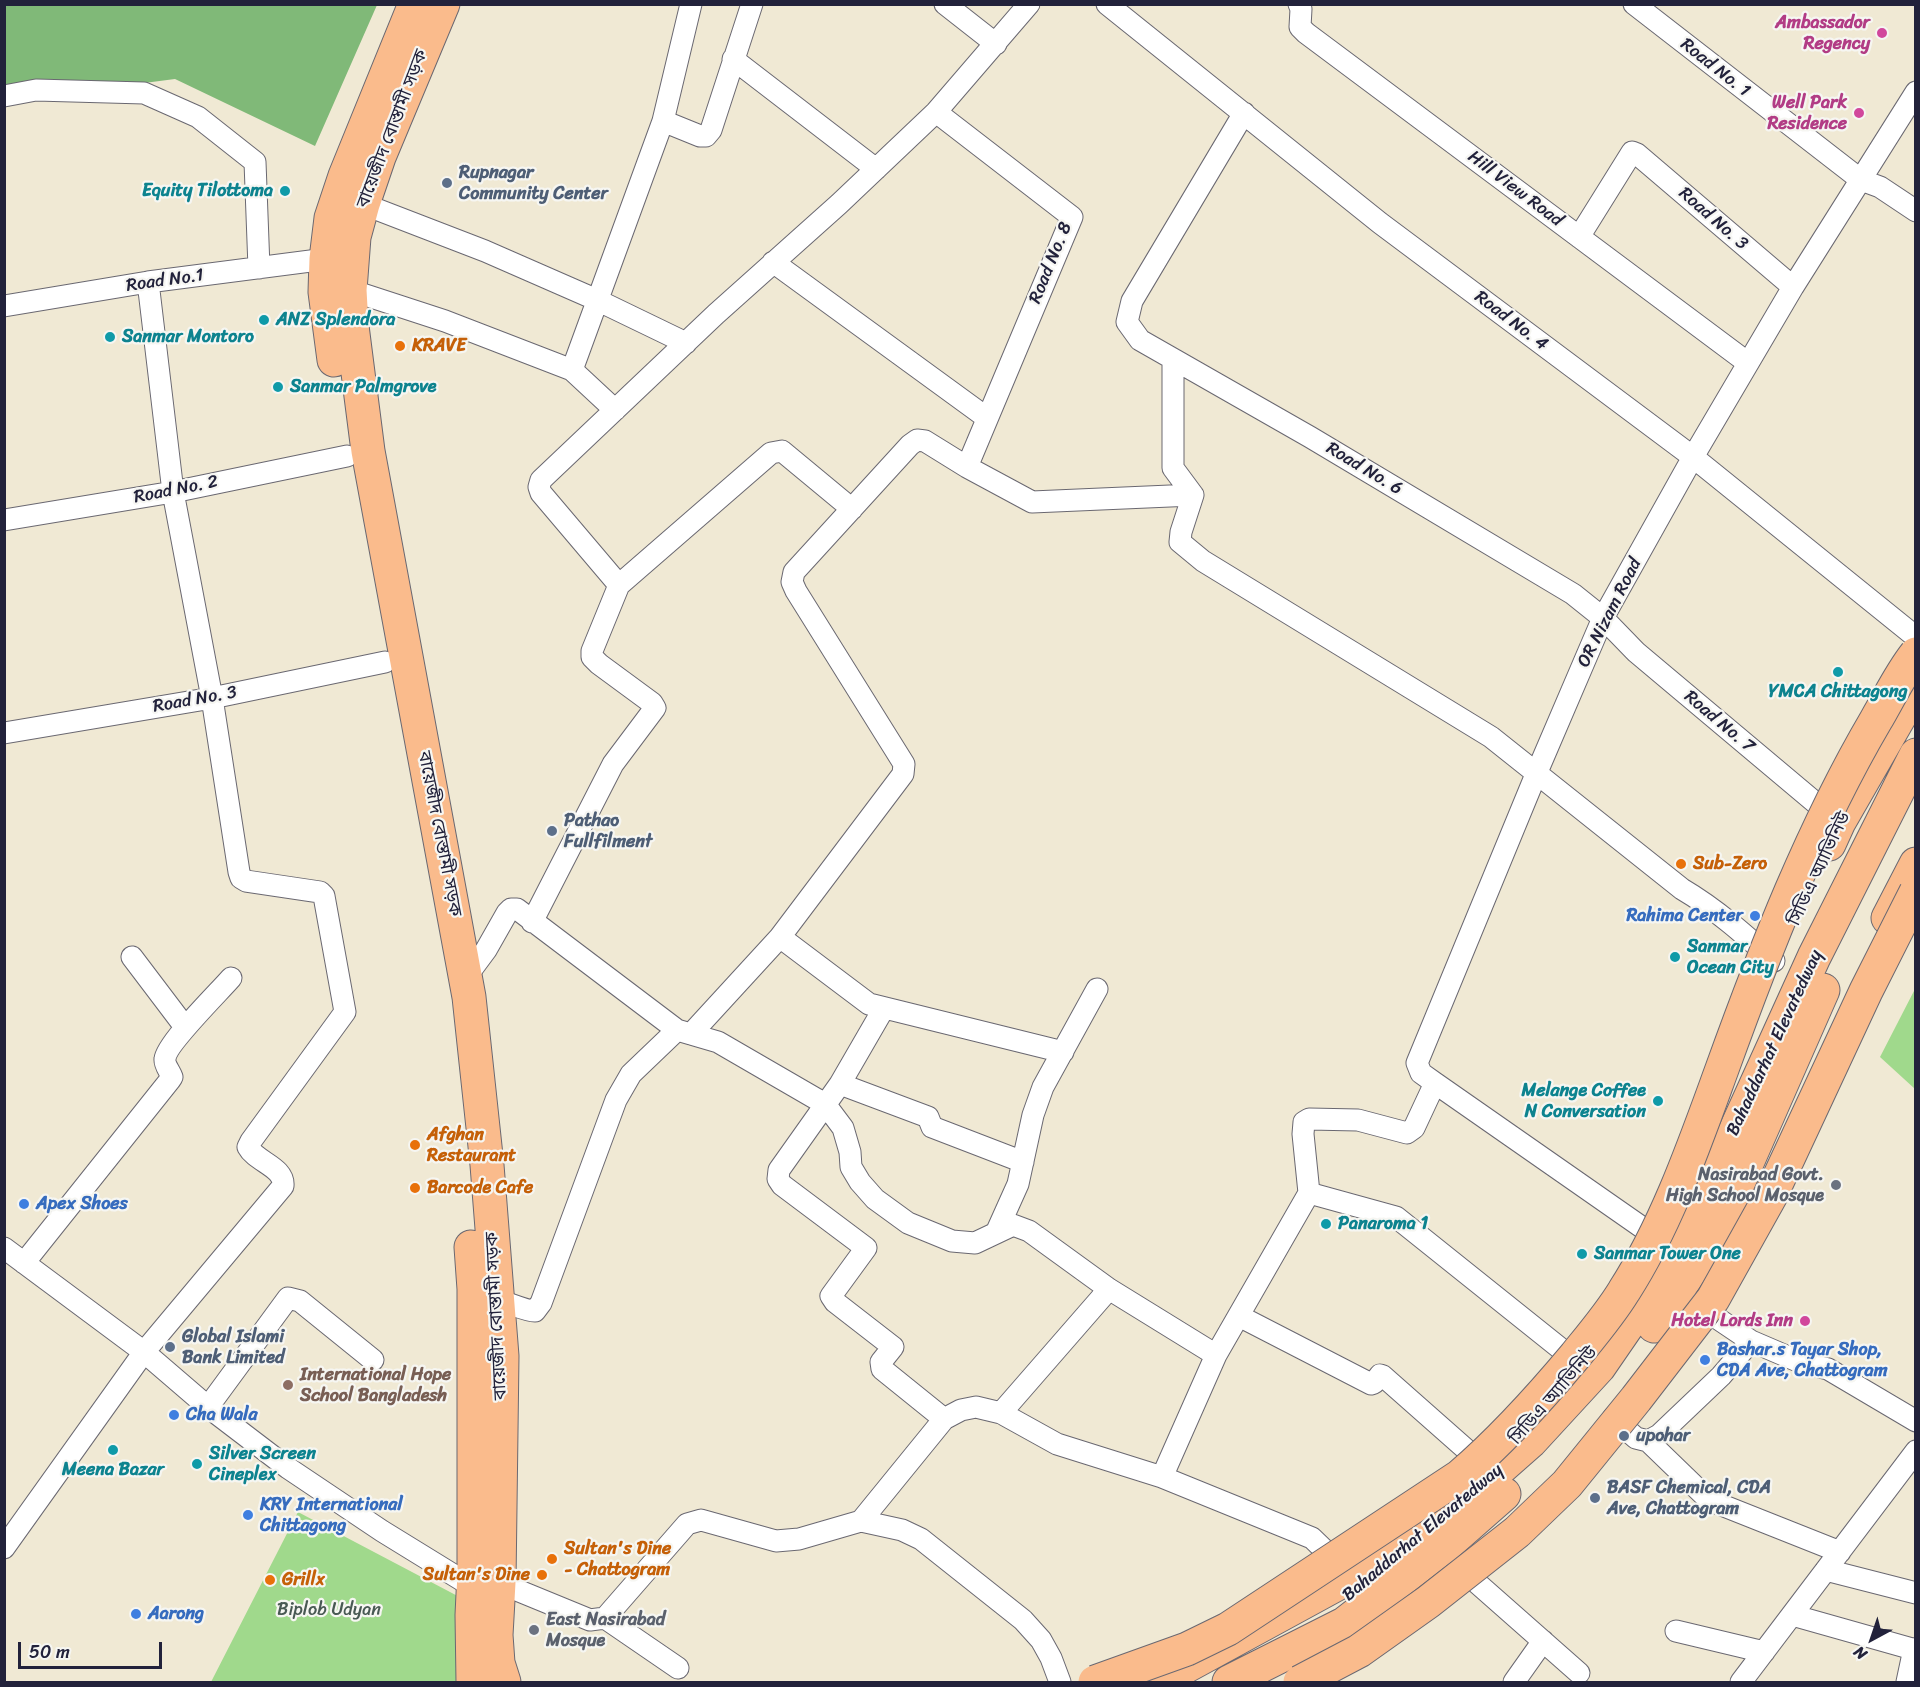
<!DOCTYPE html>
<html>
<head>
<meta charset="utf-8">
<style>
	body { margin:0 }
	#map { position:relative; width:1920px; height:1687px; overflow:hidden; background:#f0e9d4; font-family:Sriracha,sans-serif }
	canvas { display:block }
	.frame { position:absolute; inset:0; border:6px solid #22223b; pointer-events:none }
	.north { position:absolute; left:1842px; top:1609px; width:60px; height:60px; -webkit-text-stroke:4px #f6f6f2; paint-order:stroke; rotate:220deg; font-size:16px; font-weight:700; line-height:24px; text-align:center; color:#22223b }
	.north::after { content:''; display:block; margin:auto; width:21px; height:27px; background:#22223b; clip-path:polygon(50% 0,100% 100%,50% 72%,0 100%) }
	.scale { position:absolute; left:18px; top:1642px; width:144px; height:27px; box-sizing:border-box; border:3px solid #22223b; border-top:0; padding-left:8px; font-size:18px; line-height:21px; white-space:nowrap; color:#22223b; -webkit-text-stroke:4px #f6f6f2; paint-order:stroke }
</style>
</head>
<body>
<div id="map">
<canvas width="1920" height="1687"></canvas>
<div class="frame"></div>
<div class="north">N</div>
<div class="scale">50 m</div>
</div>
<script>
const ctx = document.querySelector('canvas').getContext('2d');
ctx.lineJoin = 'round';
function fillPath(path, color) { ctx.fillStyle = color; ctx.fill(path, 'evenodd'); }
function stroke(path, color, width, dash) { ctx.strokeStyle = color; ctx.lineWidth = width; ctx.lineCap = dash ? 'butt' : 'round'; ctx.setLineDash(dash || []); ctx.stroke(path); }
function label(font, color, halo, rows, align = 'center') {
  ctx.font = font + ' Sriracha,"Noto Sans Bengali",sans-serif'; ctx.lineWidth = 4.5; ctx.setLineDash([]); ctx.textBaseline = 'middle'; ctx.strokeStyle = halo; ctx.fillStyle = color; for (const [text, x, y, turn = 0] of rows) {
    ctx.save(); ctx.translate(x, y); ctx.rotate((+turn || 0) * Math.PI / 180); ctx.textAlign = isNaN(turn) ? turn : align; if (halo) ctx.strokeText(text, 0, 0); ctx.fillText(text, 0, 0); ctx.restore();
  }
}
fillPath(new Path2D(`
	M1915,989V1089L1880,1057Z
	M298,1512L469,1602L456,1682H211Z`), '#a0d98c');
fillPath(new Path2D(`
	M4,5H377L315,146L175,79L5,101Z`), '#80b978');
const street = new Path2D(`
	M945,4L996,44
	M1107,4L1380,223L1693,457L1916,637
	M1299,4L1301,9L1300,27L1306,33L1748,363
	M1634,4L1861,180L1880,187L1916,211
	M733,59L876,169
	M4,96L36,90L144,93L198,117L255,162L259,268
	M936,112L1072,217L967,467
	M1244,113L1132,301L1127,322L1140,340L1310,437L1573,594L1603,618L1636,652L1836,820
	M663,121L700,136H706L711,130L752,4
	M363,204L485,251L597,300L686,343
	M1579,237L1632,152L1637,154L1793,287
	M773,262L987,418
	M350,290L445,321L572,370L615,410
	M4,306L148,282L326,259H336
	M1173,359V468L1193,495L1181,532L1180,542L1203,561L1491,737L1682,889C1716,909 1745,935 1774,961
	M572,370L663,121L691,4
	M4,520L173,492L347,456
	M619,585L541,493L539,487L541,480L716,314L839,204L936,112L1029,4
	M4,733L212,698L385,662
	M532,922L613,764L655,708L652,703L599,664L592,657V651L619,585L771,453L782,451L852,509
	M780,937L869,1004L1063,1052
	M132,957L185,1027
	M466,977L486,950L507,913L511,909H517L677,1030
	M691,1034L780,937L903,774L904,764L796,591L792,582L794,572L910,445L917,440L925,441L967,467L1032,502L1193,495
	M840,1084L884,1008
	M1309,1193L1396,1217L1581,1365
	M996,1233L1018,1184L1033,1115L1043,1087L1097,989
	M1663,1242L1435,1083L1421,1073L1417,1063L1537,772L1603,618L1693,457L1793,287L1916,92
	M4,1248L144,1352L208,1407L288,1468L382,1531L473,1587
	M24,1263L170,1080L172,1077C170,1071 164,1065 165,1059C166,1044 219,992 231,978
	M498,1300C509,1303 526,1311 535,1311L541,1303L616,1100L631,1074L677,1030L718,1042L825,1104L843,1128L850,1152L851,1167L860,1182L875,1199L908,1223L952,1241L975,1243L1013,1225L1029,1231L1109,1289L1216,1355
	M1696,1304L1751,1341
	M1239,1316L1371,1384L1374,1383L1380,1375L1383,1376L1486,1467
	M208,1407L288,1298L300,1301L373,1360
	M1001,1413L1109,1289
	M1613,1418L1636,1438L1648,1441L1659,1435L1721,1376L1751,1341L1800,1362L1828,1369L1916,1421
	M944,1419L882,1369L881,1362L893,1347L835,1302L831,1296L866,1248L782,1185L778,1179L779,1170L840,1084L928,1117L932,1127L1023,1162
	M1648,1441L1709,1500L1840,1552
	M1162,1477L1216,1355L1309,1193L1303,1134L1304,1122L1309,1119L1358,1120L1407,1133L1414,1128L1435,1083
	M861,1521L944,1419L961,1410L976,1407L1001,1413L1057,1444L1162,1477L1312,1538L1342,1567
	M4,1548L144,1352L283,1186C285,1167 256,1162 248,1147L251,1141L345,1012L324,896L320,892L246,881L241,878L239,872L212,698L173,492L148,282
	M1460,1568L1579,1673
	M1826,1570L1916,1593
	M490,1579L590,1620L605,1618L687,1524L701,1520L776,1541L799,1539L861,1521L902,1530L921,1539L1023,1620L1041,1640L1051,1658L1060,1682
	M1792,1615L1916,1650
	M605,1618L678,1668
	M1676,1631L1764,1652
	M1514,1682L1543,1641
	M1741,1682L1916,1451
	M1907,1682L1914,1649`);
const primary = new Path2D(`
	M443,4L379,157L363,204L354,237L350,290L352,326L368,451L469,997L487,1165L502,1356L499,1582L496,1635L498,1663L504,1682
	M334,360L325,292L326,259L331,218L345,176L415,4
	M471,1247L474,1289V1573L472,1615L473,1682`);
const highway = new Path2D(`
	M1829,844L1839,822L1916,688
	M1888,918L1916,864
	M1654,1326L1717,1231L1823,990
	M1462,1502L1530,1442L1599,1367L1652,1290L1701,1206L1814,957L1916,755
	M1140,1682L1183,1668L1370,1566L1474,1481
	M1229,1682L1344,1624L1446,1545L1504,1494`);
stroke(street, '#6a6871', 23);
stroke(primary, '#6a6871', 35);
stroke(highway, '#6a6871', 35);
stroke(street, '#fff', 21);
stroke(primary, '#fabb8c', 33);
stroke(highway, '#fabb8c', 33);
const primaryBridge = new Path2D(`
	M1095,1682L1187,1649L1228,1629L1460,1476C1502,1440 1539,1399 1575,1356C1592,1335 1610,1314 1624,1291C1667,1224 1695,1143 1722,1069C1765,950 1812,829 1876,720C1889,698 1900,674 1916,654
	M1300,1682L1359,1651L1428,1602L1517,1532L1567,1484L1636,1399L1713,1299L1770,1197L1866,991L1916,892`);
stroke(primaryBridge, '#6a6871', 35, []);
stroke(primaryBridge, '#fabb8c', 33);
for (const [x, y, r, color] of [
	[1882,33,6,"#d1479c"],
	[1859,113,6,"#d1479c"],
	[447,183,6,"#5c6f8a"],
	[285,191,6,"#0f9aa8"],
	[264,320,6,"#0f9aa8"],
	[110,337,6,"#0f9aa8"],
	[400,346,6,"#e8710a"],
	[278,387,6,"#0f9aa8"],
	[1838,672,6,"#0f9aa8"],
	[552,831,6,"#5c6f8a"],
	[1681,864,6,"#e8710a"],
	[1755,916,6,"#3f7fe0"],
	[1675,957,6,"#0f9aa8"],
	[1658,1101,6,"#0f9aa8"],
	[415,1145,6,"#e8710a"],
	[1836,1185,6,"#6b7280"],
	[415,1188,6,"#e8710a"],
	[24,1204,6,"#3f7fe0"],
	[1326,1224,6,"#0f9aa8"],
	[1582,1254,6,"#0f9aa8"],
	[1805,1321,6,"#d1479c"],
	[170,1347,6,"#5c6f8a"],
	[1705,1360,6,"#3f7fe0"],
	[288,1385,6,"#8d6e63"],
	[174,1415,6,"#3f7fe0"],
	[1624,1436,6,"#5c6f8a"],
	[113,1450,6,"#0f9aa8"],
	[197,1464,6,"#0f9aa8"],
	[1595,1498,6,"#5c6f8a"],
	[248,1515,6,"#3f7fe0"],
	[552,1559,6,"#e8710a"],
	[542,1575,6,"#e8710a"],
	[270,1580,6,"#e8710a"],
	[136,1614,6,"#3f7fe0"],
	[534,1630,6,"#6b7280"]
]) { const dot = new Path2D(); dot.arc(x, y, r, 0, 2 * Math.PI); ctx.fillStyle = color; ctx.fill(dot); stroke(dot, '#f6f6f2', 2); }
label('bold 18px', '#b23c85', '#f6f6f2', [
	["Ambassador",1870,23],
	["Regency",1870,44],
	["Well Park",1847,103],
	["Residence",1847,124],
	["Hotel Lords Inn",1793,1321]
], 'right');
label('18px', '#22223b', '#f6f6f2', [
	["Road No. 1",1715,68,38],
	["বায়েজীদ বোস্তামী সড়ক",393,129,-69],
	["Hill View Road",1515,189,37],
	["Road No. 3",1713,219,41],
	["Road No. 8",1051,263,-68],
	["Road No.1",165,281,-8],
	["Road No. 4",1511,321,37],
	["Road No. 6",1364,469,31],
	["Road No. 2",176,490,-11],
	["OR Nizam Road",1610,613,-63],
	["Road No. 3",195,700,-10],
	["Road No. 7",1719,722,40],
	["বায়েজীদ বোস্তামী সড়ক",439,834,79],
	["সিডিএ অ্যাভিনিউ",1820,869,-65],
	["Bahaddarhat Elevatedway",1775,1043,-65],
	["বায়েজীদ বোস্তামী সড়ক",497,1316,-93],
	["সিডিএ অ্যাভিনিউ",1554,1396,-49],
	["Bahaddarhat Elevatedway",1423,1533,-40]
]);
label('bold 18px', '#4e5e75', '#f6f6f2', [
	["Rupnagar",459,173],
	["Community Center",459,194],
	["Pathao",564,821],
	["Fullfilment",564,842],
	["Global Islami",182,1337],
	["Bank Limited",182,1358],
	["upohar",1636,1436],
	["BASF Chemical, CDA",1607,1488],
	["Ave, Chattogram",1607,1509]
], 'left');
label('bold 18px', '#0d838f', '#f6f6f2', [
	["Equity Tilottoma",273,191,"right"],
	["ANZ Splendora",276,320],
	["Sanmar Montoro",122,337],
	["Sanmar Palmgrove",290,387],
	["YMCA Chittagong",1838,692,"center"],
	["Sanmar",1687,947],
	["Ocean City",1687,968],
	["Melange Coffee",1646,1091,"right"],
	["N Conversation",1646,1112,"right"],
	["Panaroma 1",1338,1224],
	["Sanmar Tower One",1594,1254],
	["Silver Screen",209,1454],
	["Cineplex",209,1475],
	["Meena Bazar",113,1470,"center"]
], 'left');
label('bold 18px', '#c56008', '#f6f6f2', [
	["KRAVE",412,346],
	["Sub-Zero",1693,864],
	["Afghan",427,1135],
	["Restaurant",427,1156],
	["Barcode Cafe",427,1188],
	["Sultan's Dine",564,1549],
	["- Chattogram",564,1570],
	["Sultan's Dine",530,1575,"right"],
	["Grillx",282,1580]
], 'left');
label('bold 18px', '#366cbe', '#f6f6f2', [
	["Rahima Center",1743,916,"right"],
	["Apex Shoes",36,1204],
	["Bashar.s Tayar Shop,",1717,1350],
	["CDA Ave, Chattogram",1717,1371],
	["Cha Wala",186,1415],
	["KRY International",260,1505],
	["Chittagong",260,1526],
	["Aarong",148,1614]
], 'left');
label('bold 18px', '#5b616d', '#f6f6f2', [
	["Nasirabad Govt.",1824,1175],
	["High School Mosque",1824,1196],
	["East Nasirabad",546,1620,"left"],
	["Mosque",546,1641,"left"]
], 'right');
label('bold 18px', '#785e54', '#f6f6f2', [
	["International Hope",300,1375],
	["School Bangladesh",300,1396]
], 'left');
label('18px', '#485953', '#f6f6f2', [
	["Biplob Udyan",329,1610]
]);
</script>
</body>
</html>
